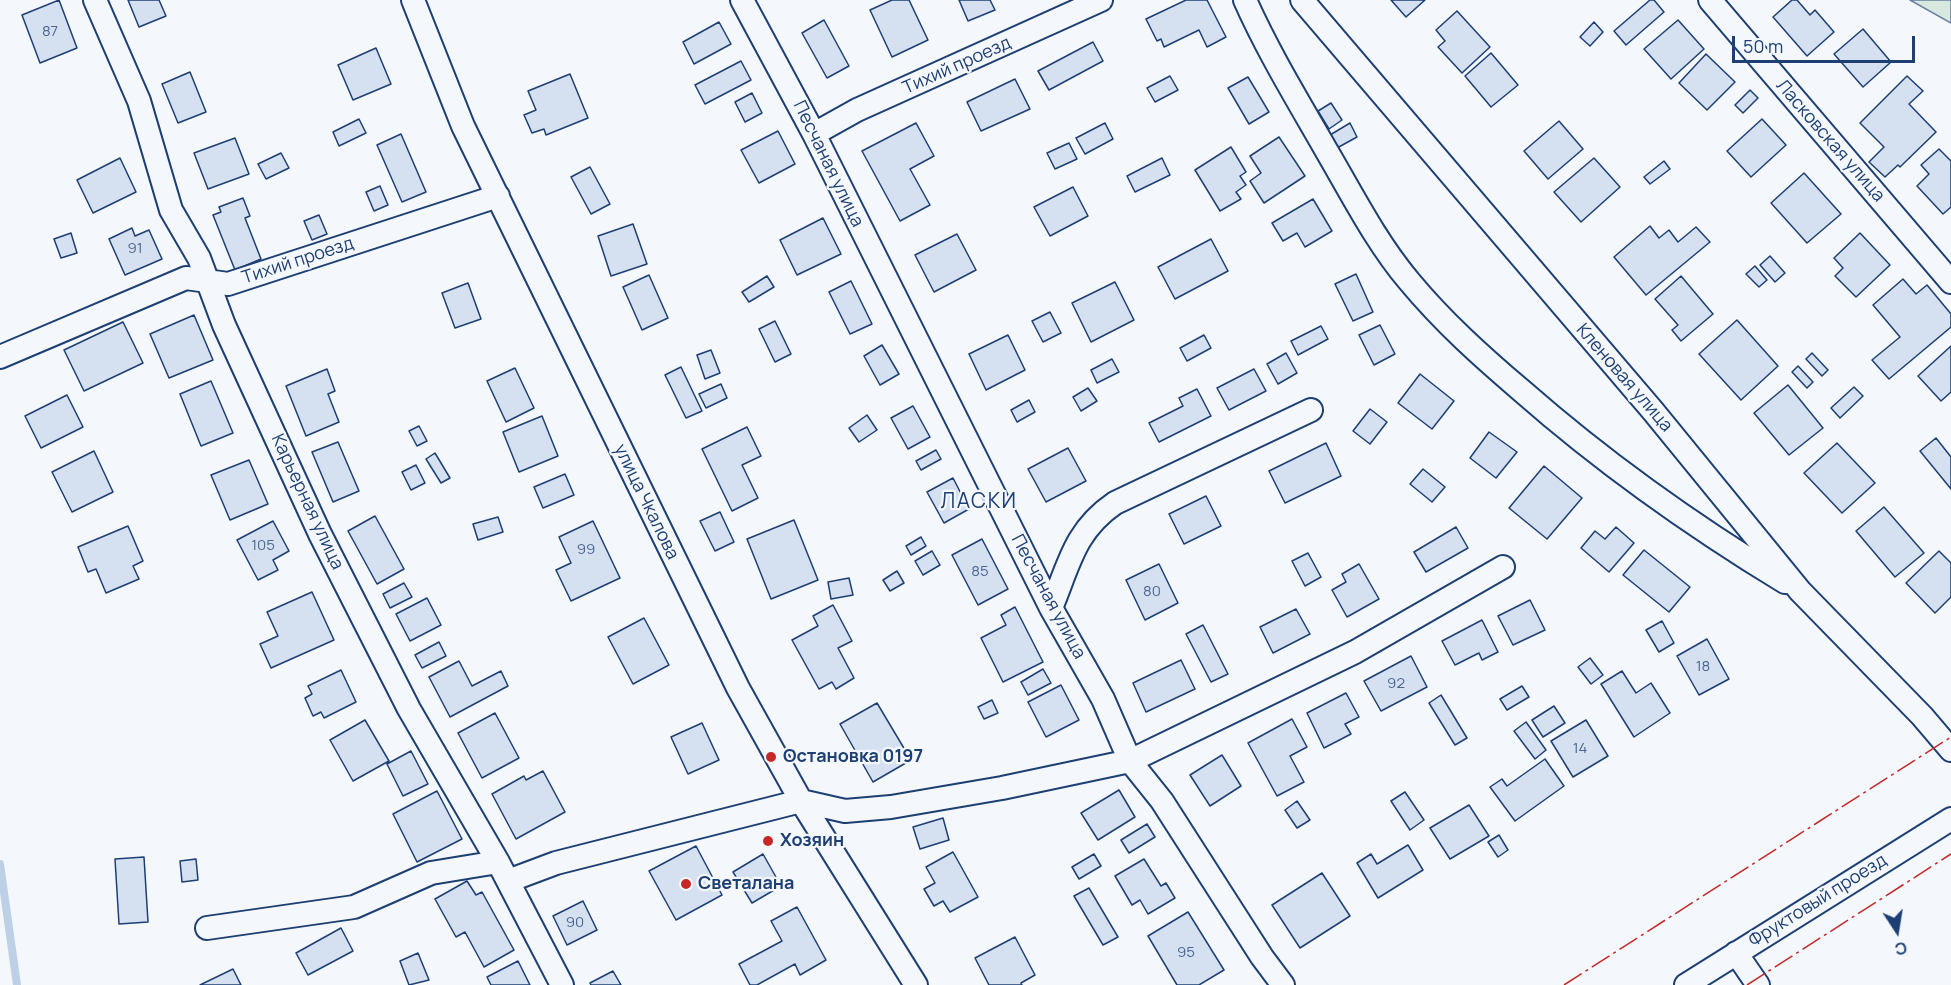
<!DOCTYPE html>
<html>
<head>
<meta charset="utf-8">
<style>
	body { margin:0 }
	#map { position:relative; width:1951px; height:985px; overflow:hidden; background:#f4f7fb; font-family:Manrope,sans-serif }
	canvas { display:block }
	.north { position:absolute; left:1867px; top:901px; width:60px; height:60px; -webkit-text-stroke:4px #f4f7fb; paint-order:stroke; rotate:168deg; font-size:16px; font-weight:700; line-height:24px; text-align:center; color:#1d3f73 }
	.north::after { content:''; display:block; margin:auto; width:21px; height:27px; background:#1d3f73; clip-path:polygon(50% 0,100% 100%,50% 72%,0 100%) }
	.scale { position:absolute; left:1732px; top:36px; width:183px; height:27px; box-sizing:border-box; border:3px solid #1d3f73; border-top:0; padding-left:8px; font-size:18px; line-height:21px; white-space:nowrap; color:#1d3f73; -webkit-text-stroke:4px #f4f7fb; paint-order:stroke }
</style>
</head>
<body>
<div id="map">
<canvas width="1951" height="985"></canvas>
<div class="north">С</div>
<div class="scale">50 m</div>
</div>
<script>
const ctx = document.querySelector('canvas').getContext('2d');
ctx.lineJoin = 'round';
function fillPath(path, color) { ctx.fillStyle = color; ctx.fill(path, 'evenodd'); }
function stroke(path, color, width, dash) { ctx.strokeStyle = color; ctx.lineWidth = width; ctx.lineCap = dash ? 'butt' : 'round'; ctx.setLineDash(dash || []); ctx.stroke(path); }
function label(font, color, halo, rows, align = 'center') {
  ctx.font = font + ' Manrope,sans-serif'; ctx.lineWidth = 4.5; ctx.setLineDash([]); ctx.textBaseline = 'middle'; ctx.strokeStyle = halo; ctx.fillStyle = color; for (const [text, x, y, turn = 0] of rows) {
    ctx.save(); ctx.translate(x, y); ctx.rotate((+turn || 0) * Math.PI / 180); ctx.textAlign = isNaN(turn) ? turn : align; if (halo) ctx.strokeText(text, 0, 0); ctx.fillText(text, 0, 0); ctx.restore();
  }
}
const green = new Path2D(`
	M1910,0H1951V23Z`);
fillPath(green, '#d7e8df');
stroke(green, '#687fa3', 1.5);
stroke(new Path2D(`
	M0,864L17,985`), '#bed0e5', 8);
const building = new Path2D(`
	M59,0L77,48L40,63L22,15Z
	M128,0H159L166,16L139,27Z
	M892,0H909L928,40L892,57L870,10Z
	M959,0H990L995,10L968,21Z
	M1186,0H1207L1226,37L1207,47L1199,30L1164,47L1161,39L1157,41L1146,19Z
	M1391,0H1425L1406,17Z
	M1650,0H1654L1664,12L1626,45L1614,31Z
	M1792,0H1797L1810,15L1815,10L1834,32L1807,56L1773,17Z
	M1457,11L1490,47L1462,73L1438,47L1445,41L1436,30Z
	M824,20L849,66L827,78L802,33Z
	M1678,20L1704,49L1671,79L1644,49Z
	M719,22L731,44L694,64L683,42Z
	M1594,22L1603,32L1590,46L1580,37Z
	M1863,29L1891,62L1863,87L1834,54Z
	M1093,42L1103,61L1049,90L1038,71Z
	M376,48L391,84L353,100L338,65Z
	M1491,53L1518,85L1491,107L1465,76Z
	M1706,54L1735,82L1707,110L1679,83Z
	M741,61L751,80L705,104L695,85Z
	M190,72L206,112L178,123L162,84Z
	M570,74L588,118L546,135L544,129L532,133L524,115L536,110L528,91Z
	M1170,76L1178,90L1155,102L1147,88Z
	M1907,76L1923,91L1909,104L1936,132L1900,167L1898,165L1885,177L1869,162L1884,147L1860,123Z
	M1248,77L1269,112L1249,124L1228,88Z
	M1015,79L1030,109L981,131L967,102Z
	M1750,90L1758,98L1743,113L1735,105Z
	M752,93L762,113L745,122L735,102Z
	M1331,103L1342,120L1329,129L1318,111Z
	M359,119L366,133L339,146L333,132Z
	M1762,119L1786,145L1751,177L1727,151Z
	M1559,121L1583,149L1548,179L1524,151Z
	M916,123L934,156L910,169L930,205L900,221L862,151Z
	M1105,123L1113,139L1085,154L1076,138Z
	M1350,123L1357,137L1337,148L1330,135Z
	M778,131L795,164L759,183L741,150Z
	M401,134L426,192L402,202L377,145Z
	M1279,137L1305,176L1264,203L1250,181L1261,173L1250,156Z
	M235,138L249,174L208,189L194,153Z
	M1069,143L1077,159L1055,169L1047,153Z
	M1231,147L1246,172L1240,176L1246,185L1236,192L1241,199L1220,211L1195,170Z
	M1939,149L1951,161V207L1943,214L1917,186L1929,174L1921,165Z
	M281,153L289,168L266,179L258,164Z
	M120,158L136,192L93,213L77,180Z
	M1162,158L1170,175L1135,192L1127,176Z
	M1594,158L1620,187L1581,222L1554,192Z
	M1664,161L1670,169L1650,184L1644,177Z
	M590,167L610,204L591,214L571,177Z
	M1804,173L1841,214L1807,243L1771,203Z
	M380,186L388,205L374,211L366,192Z
	M1073,187L1088,216L1050,236L1034,207Z
	M243,198L250,216L245,218L261,259L235,270L213,215L221,212L219,207Z
	M1313,199L1332,231L1305,247L1297,233L1283,241L1272,223Z
	M319,215L327,234L312,240L304,221Z
	M823,218L841,254L797,275L780,240Z
	M633,224L647,264L611,276L598,236Z
	M1650,226L1659,238L1669,230L1678,242L1696,227L1710,242L1646,295L1614,257Z
	M132,228L135,236L149,230L162,259L125,275L109,239Z
	M71,233L77,253L61,258L54,239Z
	M1860,233L1890,265L1856,297L1835,276L1843,268L1834,258Z
	M957,234L976,270L934,292L915,255Z
	M1211,239L1228,271L1175,299L1158,267Z
	M1770,256L1785,273L1775,282L1760,265Z
	M1755,266L1767,280L1759,287L1746,274Z
	M1356,274L1373,312L1353,321L1335,284Z
	M649,275L668,318L642,330L623,287Z
	M767,276L774,287L749,302L742,292Z
	M1681,276L1713,314L1681,341L1672,330L1678,325L1655,299Z
	M1903,279L1916,294L1927,285L1951,314V327L1889,379L1872,360L1900,337L1873,305Z
	M851,281L872,324L850,334L829,292Z
	M1115,282L1134,320L1091,342L1072,303Z
	M468,283L481,319L455,328L442,293Z
	M1050,312L1061,333L1043,342L1032,321Z
	M194,315L213,360L169,378L150,334Z
	M1737,320L1778,366L1741,400L1699,354Z
	M775,321L791,354L775,362L759,329Z
	M123,322L143,363L84,391L64,350Z
	M1380,325L1395,354L1374,365L1359,335Z
	M1321,326L1328,339L1298,355L1291,341Z
	M1008,335L1025,370L986,390L969,354Z
	M1204,335L1211,348L1187,361L1180,348Z
	M882,345L899,374L880,385L864,356Z
	M1951,346V392L1941,401L1918,376Z
	M711,350L720,373L705,379L697,355Z
	M1286,353L1297,373L1278,384L1267,364Z
	M1812,353L1828,370L1822,376L1806,359Z
	M1112,359L1119,372L1097,383L1091,370Z
	M1798,366L1813,382L1807,388L1792,372Z
	M681,367L702,411L686,418L665,375Z
	M515,368L534,408L506,422L487,381Z
	M327,369L335,391L328,394L339,422L306,436L286,386Z
	M1254,369L1266,391L1229,410L1217,388Z
	M1420,374L1454,401L1432,429L1398,403Z
	M211,381L233,433L201,446L180,394Z
	M721,384L727,398L706,408L699,394Z
	M1788,385L1823,428L1789,455L1754,413Z
	M1854,387L1863,396L1840,418L1831,408Z
	M1088,388L1097,401L1081,411L1073,397Z
	M1197,389L1211,416L1159,442L1149,423L1183,406L1179,398Z
	M67,395L83,427L41,448L25,416Z
	M1029,400L1035,412L1017,422L1011,410Z
	M913,406L930,437L908,449L891,418Z
	M1370,409L1387,422L1370,444L1353,431Z
	M867,415L877,430L859,442L849,428Z
	M542,416L558,456L519,472L503,432Z
	M419,426L427,441L417,446L409,431Z
	M747,427L761,456L742,465L758,498L732,511L702,449Z
	M1489,432L1517,452L1496,478L1470,458Z
	M1936,438L1951,457V489L1920,451Z
	M338,442L359,491L333,502L312,452Z
	M1326,443L1341,476L1285,503L1269,471Z
	M1837,443L1875,483L1842,513L1804,473Z
	M1068,448L1086,481L1046,502L1028,469Z
	M936,450L941,459L921,470L916,461Z
	M94,451L113,492L72,512L52,472Z
	M435,453L450,478L441,483L426,459Z
	M249,460L268,504L230,520L211,475Z
	M416,465L425,483L411,490L402,472Z
	M1544,466L1582,498L1547,539L1509,508Z
	M1423,469L1445,487L1432,502L1410,484Z
	M565,474L574,495L543,508L534,487Z
	M953,478L969,509L944,523L927,492Z
	M1206,496L1221,526L1184,544L1169,514Z
	M1884,507L1924,553L1895,577L1856,531Z
	M720,512L734,542L715,551L700,521Z
	M375,516L404,569L377,584L348,531Z
	M498,517L503,532L478,540L473,524Z
	M794,520L818,580L771,599L747,539Z
	M273,521L289,551L273,560L278,570L258,580L237,540Z
	M593,521L620,578L571,601L556,570L571,563L559,537Z
	M128,526L143,561L133,566L139,579L106,593L96,569L88,572L78,547Z
	M1456,527L1468,548L1426,572L1414,552Z
	M1616,527L1634,543L1609,572L1581,548L1595,531L1605,539Z
	M921,537L926,546L911,555L906,546Z
	M982,539L1008,589L978,605L952,555Z
	M1644,550L1690,587L1669,612L1623,575Z
	M932,551L940,565L923,575L915,561Z
	M1939,551L1951,563V597L1935,613L1906,583Z
	M1308,553L1321,577L1305,586L1292,561Z
	M1159,564L1178,603L1145,620L1126,580Z
	M1359,564L1379,599L1347,617L1332,590L1346,582L1342,574Z
	M897,571L904,583L890,591L883,580Z
	M849,578L853,595L831,599L828,582Z
	M404,583L412,597L390,608L383,594Z
	M312,592L334,640L271,668L260,644L278,636L267,612Z
	M427,598L441,625L410,641L396,614Z
	M1530,600L1545,630L1513,645L1498,616Z
	M833,605L852,641L838,648L854,678L836,689L832,682L819,689L792,640L818,626L813,616Z
	M1015,607L1043,662L1003,682L981,638L1006,625L1001,615Z
	M1296,609L1310,634L1273,653L1260,627Z
	M644,618L669,665L633,684L608,637Z
	M1482,620L1498,652L1482,660L1479,653L1455,665L1442,641Z
	M1662,621L1674,643L1659,652L1646,630Z
	M1203,625L1228,674L1211,682L1186,634Z
	M1707,639L1729,679L1699,695L1677,656Z
	M439,642L446,656L422,668L415,655Z
	M1411,656L1427,687L1381,711L1364,681Z
	M1590,658L1603,675L1591,684L1578,667Z
	M1181,660L1195,689L1146,712L1133,683Z
	M459,661L472,686L501,671L508,686L450,717L429,677Z
	M1043,669L1051,683L1028,695L1021,682Z
	M341,670L356,702L324,718L321,712L313,716L305,698L312,694L308,686Z
	M1622,671L1636,693L1651,683L1670,713L1634,737L1601,684Z
	M1061,685L1079,720L1046,737L1028,702Z
	M1522,686L1529,697L1507,710L1500,699Z
	M1346,693L1359,717L1345,724L1351,734L1324,748L1307,713Z
	M1441,695L1467,738L1455,745L1429,703Z
	M992,700L998,713L984,719L978,707Z
	M877,703L911,760L873,782L840,724Z
	M1554,706L1565,723L1543,737L1532,720Z
	M495,713L519,758L482,778L458,733Z
	M1292,719L1307,747L1290,756L1304,782L1277,796L1248,743Z
	M365,720L389,761L353,781L330,740Z
	M1586,720L1608,756L1573,777L1551,741Z
	M1526,722L1546,750L1535,759L1514,731Z
	M702,723L719,760L688,774L671,737Z
	M411,751L428,784L403,796L387,764Z
	M1222,755L1241,786L1210,806L1190,775Z
	M1545,759L1564,786L1515,821L1490,787L1502,779L1507,786Z
	M543,771L565,812L516,839L492,794L524,776L526,780Z
	M1119,790L1135,817L1098,840L1081,813Z
	M437,791L462,839L417,862L393,814Z
	M1405,792L1424,820L1410,830L1391,801Z
	M1297,801L1310,820L1297,828L1285,810Z
	M1469,805L1489,836L1450,859L1430,828Z
	M943,818L949,840L920,849L913,827Z
	M1147,824L1155,837L1129,853L1121,840Z
	M1499,835L1508,850L1498,857L1488,842Z
	M1408,845L1423,870L1378,898L1357,863L1371,854L1377,864Z
	M696,846L722,895L676,920L649,871Z
	M953,852L978,897L950,912L943,901L934,906L924,889L935,883L926,867Z
	M763,854L781,886L752,903L733,872Z
	M1094,854L1101,866L1079,879L1072,867Z
	M144,857L148,922L119,924L115,859Z
	M196,859L198,880L182,882L180,861Z
	M1144,859L1161,886L1166,883L1175,898L1148,914L1140,900L1132,905L1115,876Z
	M1322,873L1350,916L1300,948L1272,905Z
	M467,881L476,895L482,892L514,950L484,967L465,932L456,937L435,899Z
	M1089,888L1118,937L1103,945L1074,896Z
	M583,901L597,930L567,945L553,916Z
	M797,907L826,960L800,975L795,964L757,985H750L739,964L782,941L771,921Z
	M1188,912L1224,970L1199,985H1177L1148,936Z
	M341,928L353,951L308,975L296,953Z
	M1015,937L1035,975L1021,983L1022,985H989L975,958Z
	M418,953L429,980L409,985L400,961Z
	M518,961L530,985H491L487,977Z
	M233,969L241,985H200Z
	M613,971L621,985H591L590,983Z`);
fillPath(building, '#d5e0f0');
stroke(building, '#1d3f73', 1.5);
const minor = new Path2D(`
	M95,0L139,101L171,210L199,258L224,325L320,534L409,709L498,862L562,985
	M413,0L463,126L738,688L801,801L916,985
	M742,0L814,134L1051,608L1103,699L1130,761L1162,801L1262,957L1283,985
	M1245,0C1269,54 1300,104 1329,155C1354,198 1377,243 1409,281C1443,322 1482,357 1522,391C1604,463 1693,526 1785,582
	M1302,0L1653,411L1800,591L1922,716L1951,750
	M1710,0L1951,282
	M814,134L857,110L1101,0
	M0,357L186,278L228,284L498,196
	M1051,608C1069,565 1074,531 1115,503L1311,410
	M508,881L556,863L801,801L845,811L891,807L1002,788L1130,761L1355,652L1503,567
	M207,928L354,907L431,873L498,862
	M1736,953L1758,985
	M1686,985L1951,819`);
stroke(minor, '#1d3f73', 26);
stroke(minor, '#f4f7fb', 22);
stroke(new Path2D(`
	M1564,985L1951,737
	M1747,985L1951,854`), '#c62828', 1.5, [21, 4.5, 3, 4.5]);
for (const [x, y, r, color] of [
	[771,757,6,"#c62828"],
	[768,841,6,"#c62828"],
	[686,884,6,"#c62828"]
]) { const dot = new Path2D(); dot.arc(x, y, r, 0, 2 * Math.PI); ctx.fillStyle = color; ctx.fill(dot); stroke(dot, '#f4f7fb', 2); }
label('15px', '#4b6792', null, [
	["87",50,32],
	["91",135,249],
	["105",263,546],
	["99",586,550],
	["85",980,572],
	["80",1152,592],
	["18",1703,667],
	["92",1396,684],
	["14",1580,749],
	["90",575,923],
	["95",1186,953]
]);
label('18px', '#1d3f73', '#f4f7fb', [
	["Тихий проезд",957,66,-24],
	["Ласковская улица",1830,141,49],
	["Песчаная улица",828,164,64],
	["Тихий проезд",298,261,-18],
	["Кленовая улица",1624,378,49],
	["Карьерная улица",307,502,65],
	["улица Чкалова",646,502,64],
	["Песчаная улица",1048,597,62],
	["Фруктовый проезд",1818,901,-32]
]);
label('bold 18px', '#1d3f73', '#f4f7fb', [
	["Остановка 0197",783,757],
	["Хозяин",780,841],
	["Светалана",698,884]
], 'left');
ctx.letterSpacing = '1.5px';
label('21px', '#1d3f73', '#f4f7fb', [
	["ЛАСКИ",979,502]
]);
ctx.letterSpacing = '0px';
</script>
</body>
</html>
